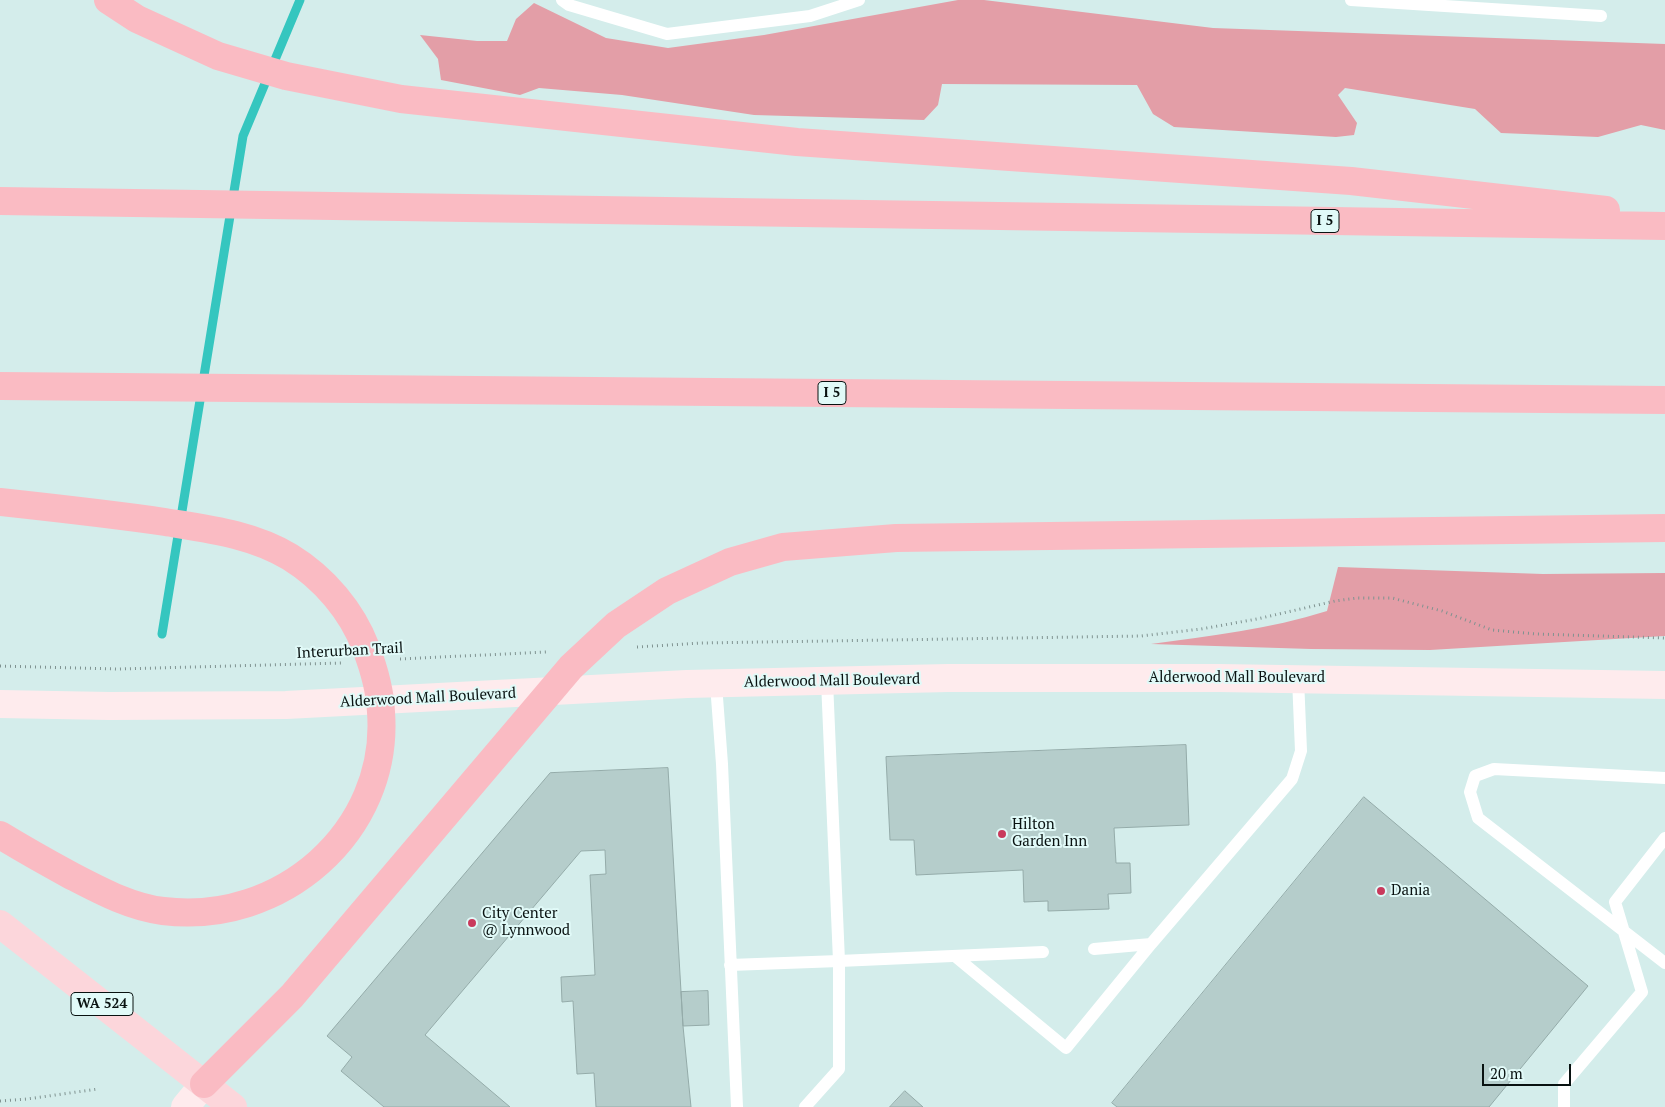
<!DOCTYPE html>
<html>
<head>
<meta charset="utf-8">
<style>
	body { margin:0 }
	#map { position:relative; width:1665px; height:1107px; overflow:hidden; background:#d4edeb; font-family:"PT Serif",serif }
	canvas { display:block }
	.scale { position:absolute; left:1482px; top:1064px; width:89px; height:22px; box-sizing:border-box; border:2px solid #091211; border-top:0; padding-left:6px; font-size:15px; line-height:18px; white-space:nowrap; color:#091211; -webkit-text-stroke:4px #e1faf8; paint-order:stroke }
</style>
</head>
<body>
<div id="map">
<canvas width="1665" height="1107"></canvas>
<div class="scale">20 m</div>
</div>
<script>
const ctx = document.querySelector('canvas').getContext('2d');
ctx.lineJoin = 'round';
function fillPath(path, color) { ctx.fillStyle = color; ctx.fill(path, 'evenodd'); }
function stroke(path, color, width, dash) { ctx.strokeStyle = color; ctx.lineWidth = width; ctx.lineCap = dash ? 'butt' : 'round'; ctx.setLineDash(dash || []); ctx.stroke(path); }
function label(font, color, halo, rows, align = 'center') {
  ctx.font = font + ' "PT Serif",serif'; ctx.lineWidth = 4; ctx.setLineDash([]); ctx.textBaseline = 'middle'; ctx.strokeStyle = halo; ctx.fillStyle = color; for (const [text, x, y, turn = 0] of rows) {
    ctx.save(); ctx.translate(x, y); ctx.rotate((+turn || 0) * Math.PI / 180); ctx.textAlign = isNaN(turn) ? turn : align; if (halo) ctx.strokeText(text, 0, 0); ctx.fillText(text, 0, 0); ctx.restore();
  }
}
fillPath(new Path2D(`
	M958,0H984L1213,28L1665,44V130L1641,125L1598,137L1501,133L1475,109L1345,88L1338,95L1357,123L1354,135L1336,137L1174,127L1153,114L1137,85L942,84L938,105L924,120L754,115L622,95L539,88L520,95L441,80L438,59L420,35L477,41H507L516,19L534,3L606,38L668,48L764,35Z
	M1338,567L1543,574L1665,573V636L1430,650L1311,649L1151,644C1210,636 1270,629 1327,611Z`), '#e39ea7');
stroke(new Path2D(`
	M162,634L243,136L300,0`), '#35c6bf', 9);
const building = new Path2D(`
	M1186,745L1189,825L1114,828L1116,863H1130L1131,893L1108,894L1109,909L1048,911V901L1024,902L1023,870L916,875L914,840H890L886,757Z
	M668,768L683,1026L691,1107H596L594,1073L577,1074L573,1001L562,1002L561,977L595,975L590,875L606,874L605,850L581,851L425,1035L510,1107H384L341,1071L352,1057L327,1036L550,773Z
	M1364,797L1588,986L1489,1107H1117L1112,1103Z
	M708,991L709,1025L683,1026L681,992Z
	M905,1091L923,1107H890Z`);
fillPath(building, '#b5cdcb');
stroke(building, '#94aba9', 1);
stroke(new Path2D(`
	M637,647L701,643L1141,636L1201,629L1257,619L1335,601L1357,598H1392L1442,611L1492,630L1536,634L1665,638
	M400,659L546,652
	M0,666L119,669L341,663
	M0,1101L27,1099L98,1089`), '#7f9290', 3, [1, 4]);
stroke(new Path2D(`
	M562,0L569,5L667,34L810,16L859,0
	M1351,0L1601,16
	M827,681L839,961L1043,952
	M716,684L722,764L737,1107
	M1665,778L1494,769L1475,776L1470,792L1478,818L1665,963
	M1094,949L1151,944L1292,779L1301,751L1298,678
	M956,957L1066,1048L1151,944
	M730,965L839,961V1069L805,1107
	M1564,1107V1084L1642,992L1615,902L1665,838`), '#fff', 12);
stroke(new Path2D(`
	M0,704L110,706L286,705L687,684L948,678H1219L1665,685
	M185,1107L204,1084`), '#feebed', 28);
stroke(new Path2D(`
	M0,924L233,1107`), '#fcd6db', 28);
stroke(new Path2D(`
	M108,0L137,19L218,56L286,76L401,99L797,142L1351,181L1606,210
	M0,201L1665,226
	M0,386L1665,400
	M0,502C55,508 110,514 165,522C208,529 252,534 290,557C324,578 352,611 366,648C374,669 380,689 381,712C390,832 280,926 163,911C130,907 99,890 70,875C46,862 23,849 0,835
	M204,1084L292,996L571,667L616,625L667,591L730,562L783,547L896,538L1665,528`), '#fabbc3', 28);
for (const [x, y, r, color] of [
	[1002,834,5,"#c93a5c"],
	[1381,891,5,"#c93a5c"],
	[472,923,5,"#c93a5c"]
]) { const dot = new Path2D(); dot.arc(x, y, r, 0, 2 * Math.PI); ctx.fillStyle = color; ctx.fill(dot); stroke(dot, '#e1faf8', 2); }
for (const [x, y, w] of [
	[1325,221,28],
	[832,393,28],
	[102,1004,62]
]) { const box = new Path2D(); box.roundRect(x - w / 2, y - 11.5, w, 23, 4); ctx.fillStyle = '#e1faf8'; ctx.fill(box); stroke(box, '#091211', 1); }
label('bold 14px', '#091211', null, [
	["I 5",1325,221],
	["I 5",832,393],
	["WA 524",102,1004]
]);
label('15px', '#091211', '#e1faf8', [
	["Interurban Trail",350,651,-3],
	["Alderwood Mall Boulevard",1237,678],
	["Alderwood Mall Boulevard",832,681,-1],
	["Alderwood Mall Boulevard",428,698,-3]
]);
label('15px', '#091211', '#e1faf8', [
	["Hilton",1012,825],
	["Garden Inn",1012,842],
	["Dania",1391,891],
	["City Center",482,914],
	["@ Lynnwood",482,931]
], 'left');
</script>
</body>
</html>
